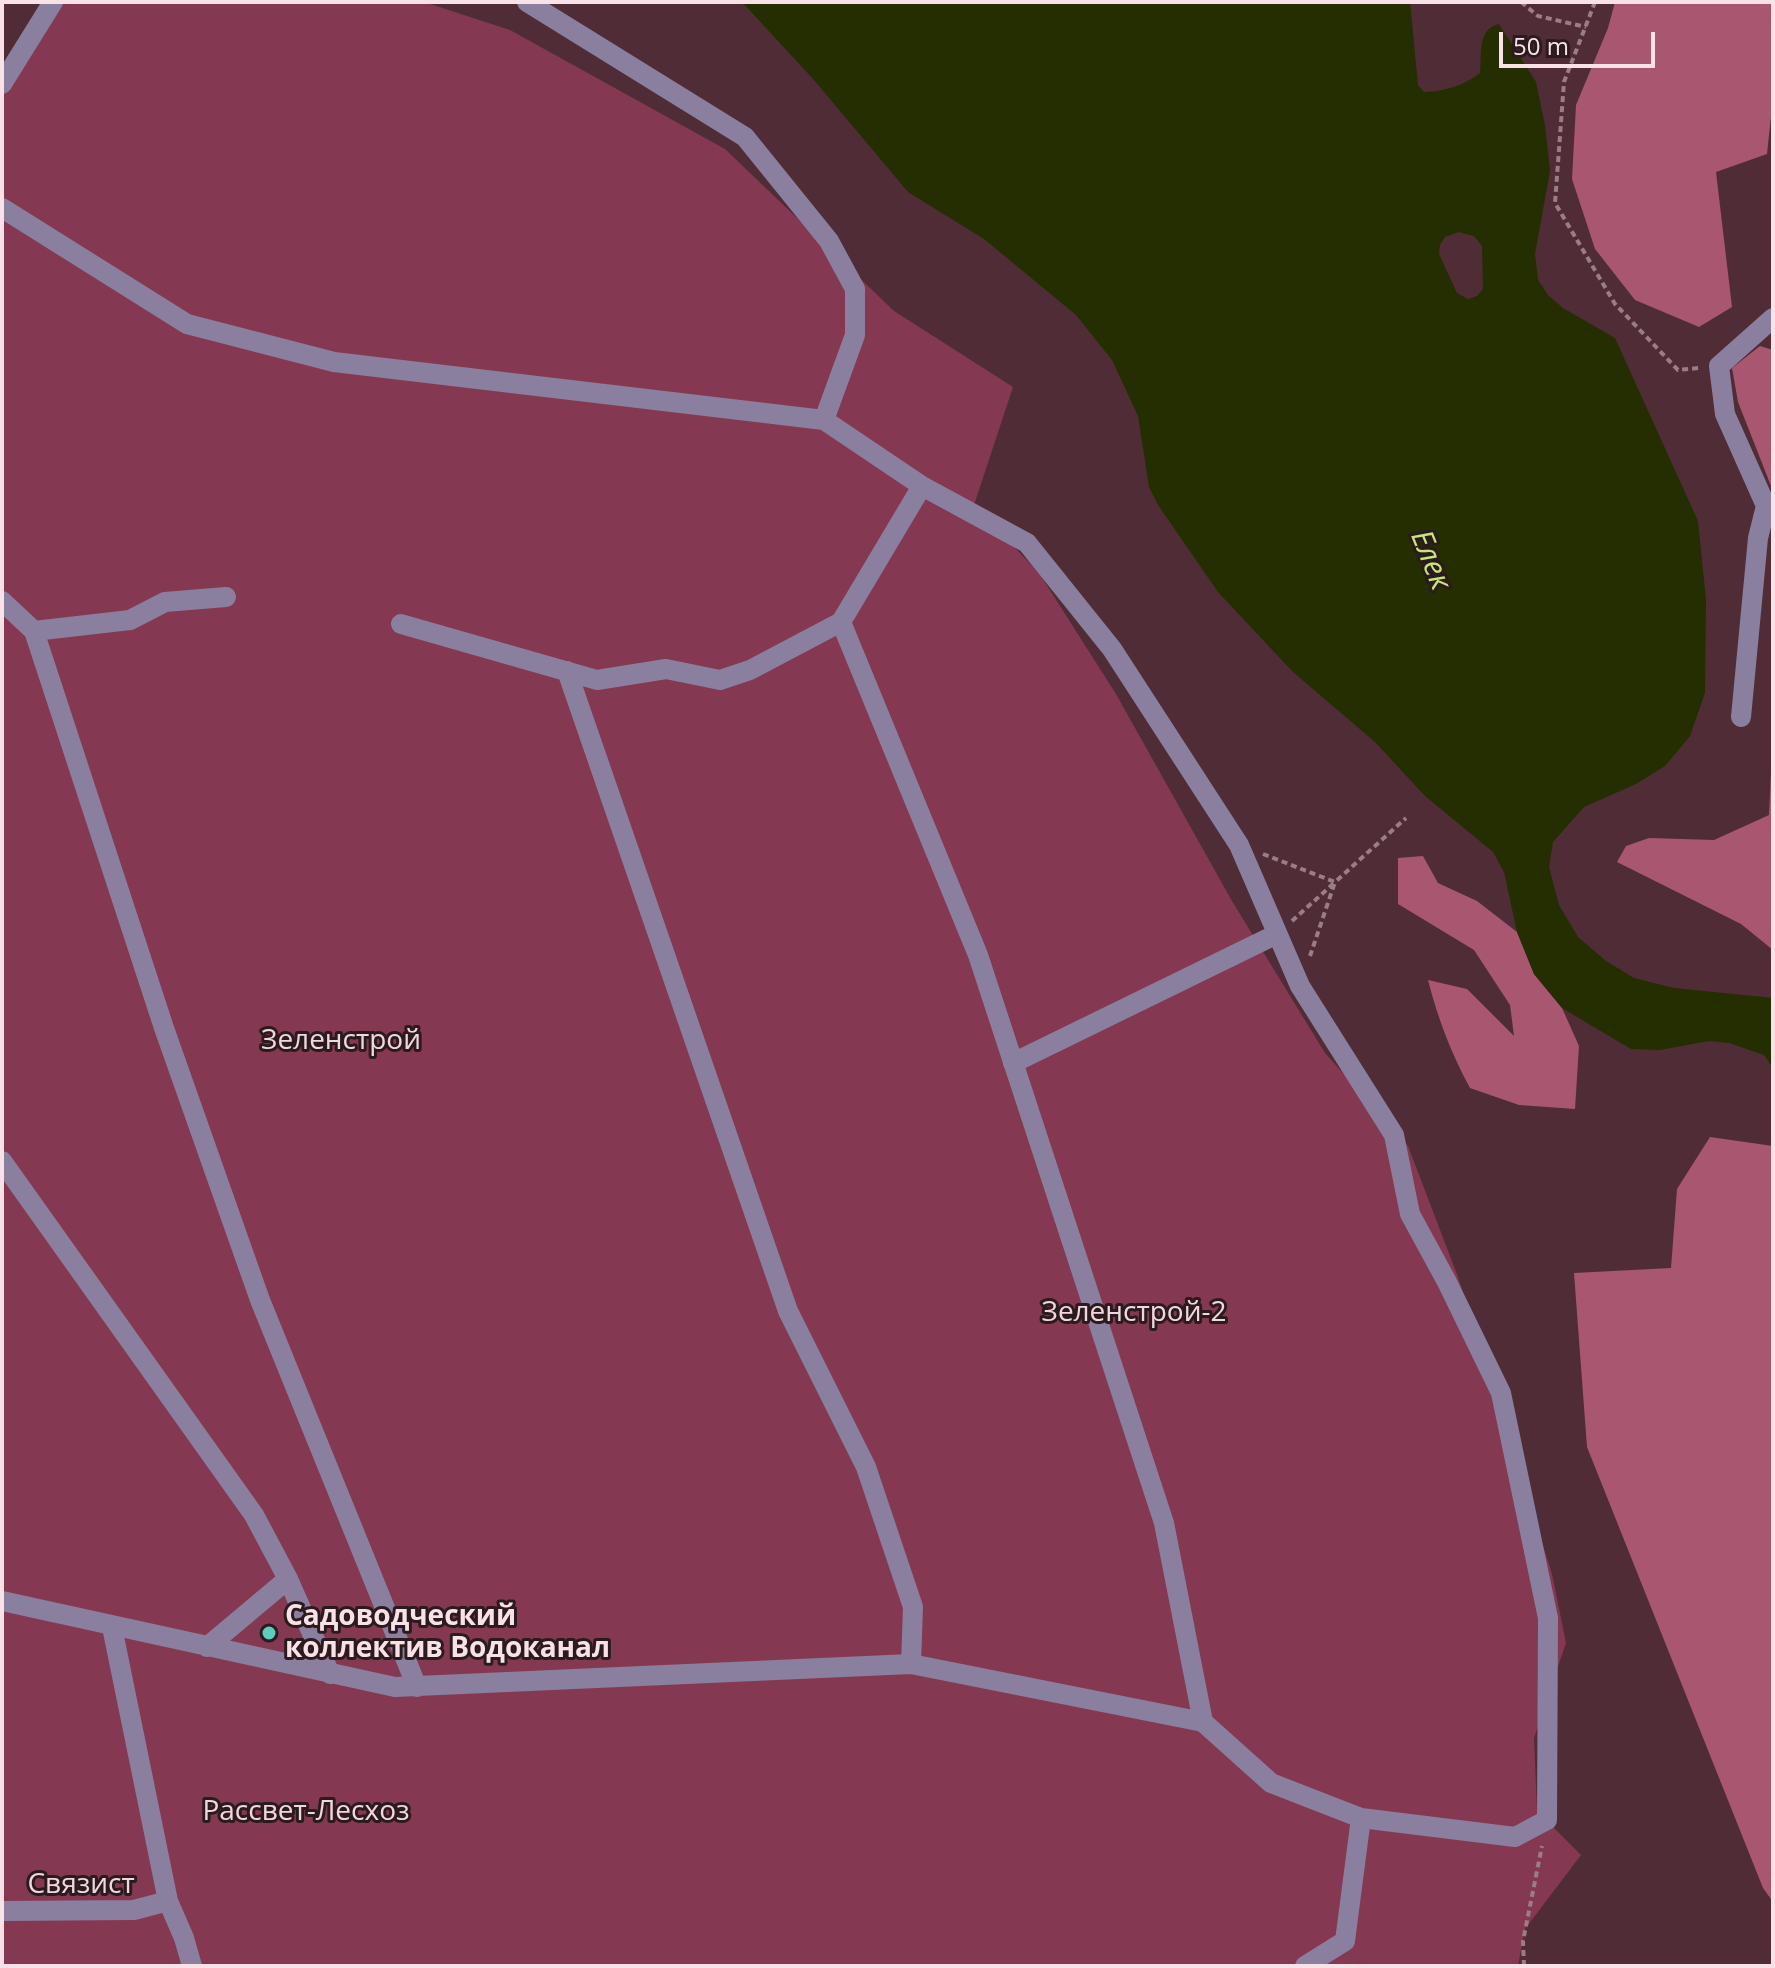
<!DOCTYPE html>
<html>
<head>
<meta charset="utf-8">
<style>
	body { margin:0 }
	#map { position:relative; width:1775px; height:1968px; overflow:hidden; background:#502c37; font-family:"Open Sans",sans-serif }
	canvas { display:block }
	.frame { position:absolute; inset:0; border:4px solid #f9e2e7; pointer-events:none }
	.scale { position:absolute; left:1499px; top:32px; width:156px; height:36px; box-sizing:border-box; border:4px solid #f9e2e7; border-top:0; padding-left:10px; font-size:24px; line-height:28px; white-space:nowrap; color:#f9e2e7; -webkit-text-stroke:6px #2b1b1f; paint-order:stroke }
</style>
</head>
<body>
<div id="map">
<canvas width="1775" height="1968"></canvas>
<div class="frame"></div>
<div class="scale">50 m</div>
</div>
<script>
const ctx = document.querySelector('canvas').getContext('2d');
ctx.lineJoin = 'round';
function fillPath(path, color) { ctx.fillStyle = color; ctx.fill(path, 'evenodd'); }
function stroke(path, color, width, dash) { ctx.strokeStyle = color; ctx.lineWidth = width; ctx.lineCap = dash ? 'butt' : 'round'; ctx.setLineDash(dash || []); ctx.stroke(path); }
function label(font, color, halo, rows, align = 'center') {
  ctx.font = font + ' "Open Sans",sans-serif'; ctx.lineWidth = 6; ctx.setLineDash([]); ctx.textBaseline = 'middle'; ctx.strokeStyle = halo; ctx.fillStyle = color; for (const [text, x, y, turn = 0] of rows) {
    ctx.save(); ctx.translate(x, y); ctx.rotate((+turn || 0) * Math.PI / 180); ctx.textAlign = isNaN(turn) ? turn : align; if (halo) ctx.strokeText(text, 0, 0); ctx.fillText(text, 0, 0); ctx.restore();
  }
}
fillPath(new Path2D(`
	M58,2H424L510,30L725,149L894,311L1013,387L974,505L1039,573L1116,694L1232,901L1325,1053L1408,1146L1458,1277L1552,1574L1566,1643L1534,1738L1537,1811L1581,1855L1525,1929L1518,1966H2V85Z`), '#853852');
fillPath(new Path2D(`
	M1615,2H1773V98L1767,154L1716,172L1732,307L1699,327L1635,300L1595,249L1572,179L1576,105L1608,28Z
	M1760,346L1773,350V491L1738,402L1732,368Z
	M1773,728V950L1741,924L1617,862L1626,846L1649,838L1714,840L1769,815Z
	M1423,856L1438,883L1477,901L1517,932L1534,974L1562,1008L1579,1046L1575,1109L1519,1105L1470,1088C1451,1053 1438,1019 1428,980L1467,989L1514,1036L1510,1005L1474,950L1398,904V858Z
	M1710,1137L1773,1146V1902L1763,1888L1587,1447L1574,1273L1671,1268L1677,1189Z`), '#a95670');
fillPath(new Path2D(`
	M742,2H1410L1418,85L1424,92C1446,91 1463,86 1480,73C1482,54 1477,29 1499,24L1536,82L1545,125L1550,171L1535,254L1538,280L1548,295L1563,308L1615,338L1698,521L1706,600L1705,693L1690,736L1665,766L1636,784L1584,807L1553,842L1549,867L1559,905L1578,937L1606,961L1634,978L1674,988L1773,998V1068L1764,1055L1729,1043L1709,1041L1660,1050L1631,1049L1562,1008L1534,974L1517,932L1504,872L1493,852L1425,796L1375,742L1293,672L1218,592L1158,505L1149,487L1138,416L1112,360L1076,315L984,239L908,192L814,80ZM1459,232L1474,236L1482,246L1483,289L1477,296L1468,299L1457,293L1439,254L1440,245L1445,237Z`), '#242e00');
stroke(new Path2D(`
	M1521,2L1538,16L1586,27
	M1595,2L1564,82L1555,203L1615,304L1678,370L1699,368
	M1263,854L1335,882L1406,818
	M1292,921L1333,884
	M1310,956L1335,882
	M1524,1966L1523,1941L1542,1846`), '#9b7d85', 4, [6, 4]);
stroke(new Path2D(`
	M527,2L745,137L829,241L855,289V335L824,420
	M2,84L53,2
	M2,208L187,324L334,362L824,420L922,486L841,622L978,955L1164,1523L1203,1722L911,1664L395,1687L2,1601
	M922,486L1027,543L1112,649L1239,845L1300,986L1394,1135L1410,1214L1447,1282L1501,1393L1548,1618L1547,1820L1515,1837L1361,1818L1271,1783L1203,1722
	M2,601L34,631L130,620L165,602L226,597
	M401,624L597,680L666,669L720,680L750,670L841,622
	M34,631L164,1028L260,1300L417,1687
	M567,671L788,1311L866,1467L913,1607L911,1664
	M1741,717L1758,538L1766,506L1725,414L1719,366L1773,318
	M1013,1063L1277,934
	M2,1161L254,1515L288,1579L330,1674
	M112,1627L168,1901
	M207,1647L288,1579
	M2,1911L134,1910L168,1901L184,1938L192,1966
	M1305,1966L1345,1941L1361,1818`), '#8a7f9f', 20);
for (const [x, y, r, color] of [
	[269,1633,8,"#5bcebc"]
]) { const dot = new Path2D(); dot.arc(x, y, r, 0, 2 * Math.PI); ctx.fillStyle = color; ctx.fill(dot); stroke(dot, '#2b1b1f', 3); }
label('28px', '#f0d7dd', '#2b1b1f', [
	["Зеленстрой",341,1041],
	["Зеленстрой-2",1134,1313],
	["Рассвет-Лесхоз",306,1812],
	["Связист",81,1885]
]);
label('bold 28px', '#f9e2e7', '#2b1b1f', [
	["Садоводческий",285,1617],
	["коллектив Водоканал",285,1649]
], 'left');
label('italic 30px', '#c8e575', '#2b1b1f', [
	["Елек",1430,560,68]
]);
</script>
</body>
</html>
